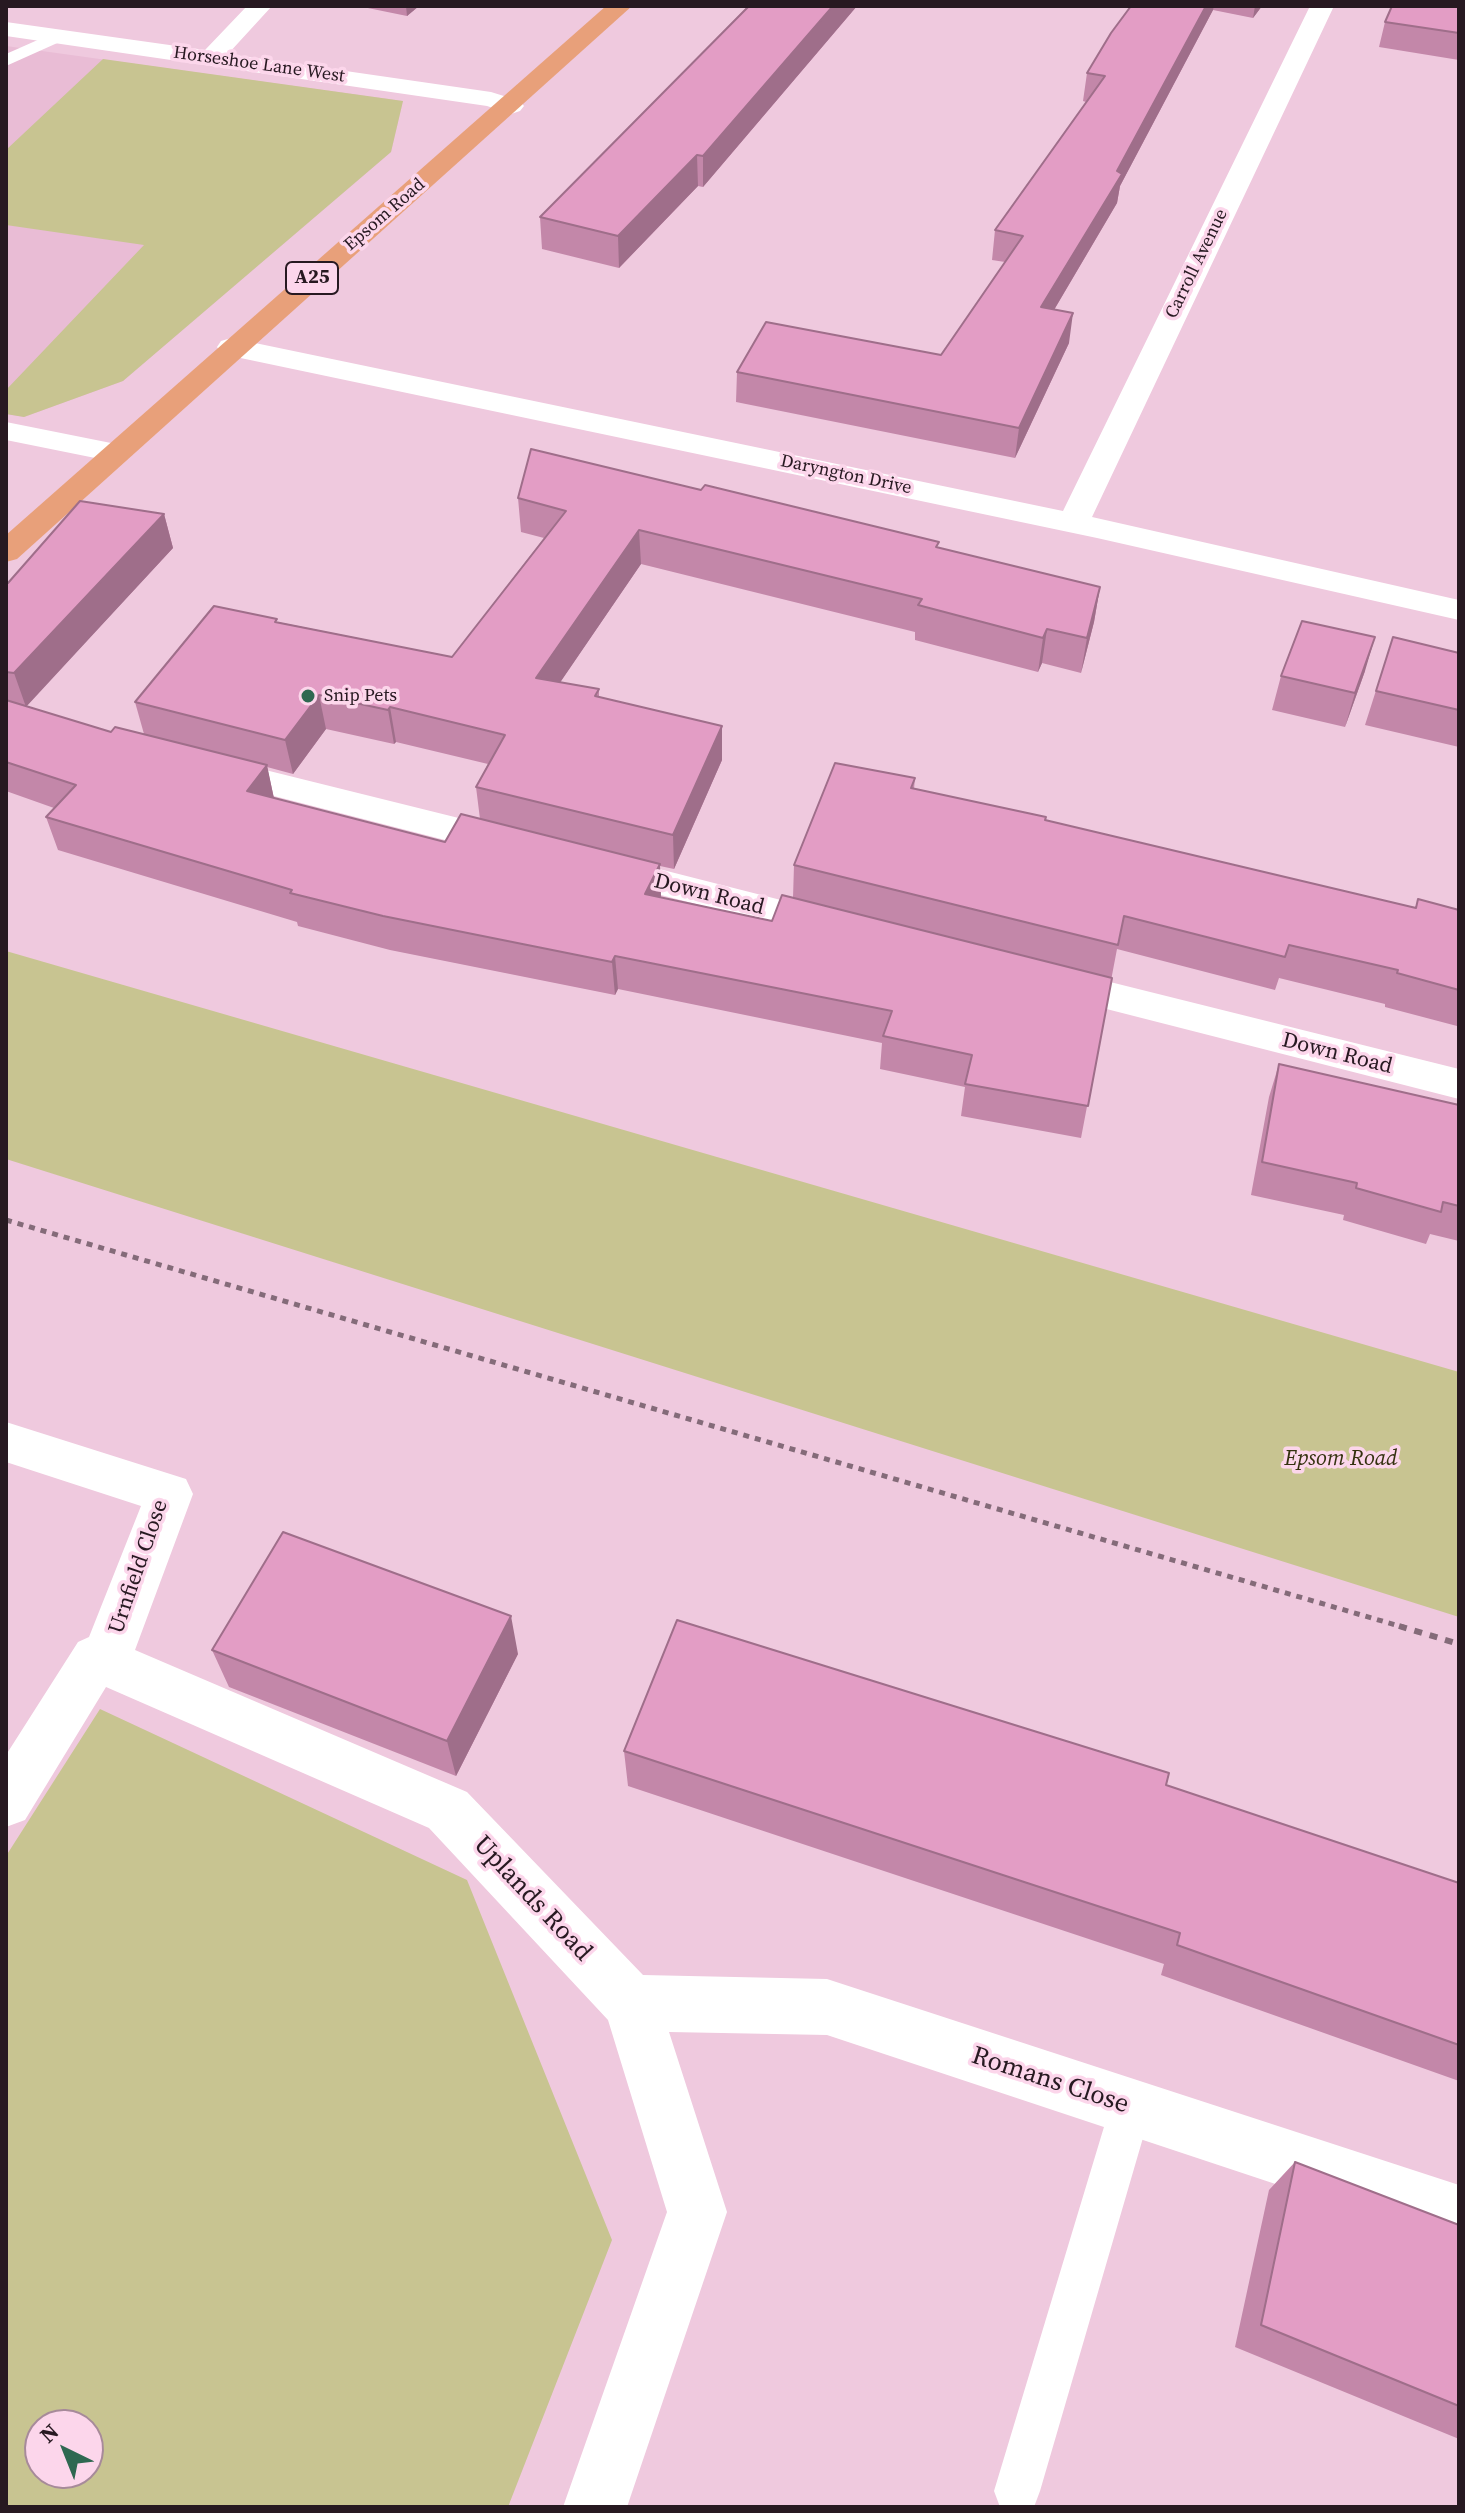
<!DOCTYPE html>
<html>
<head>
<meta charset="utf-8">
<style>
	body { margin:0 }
	#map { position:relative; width:1465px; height:2513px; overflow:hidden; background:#efc9de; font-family:"Source Serif 4",serif }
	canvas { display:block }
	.frame { position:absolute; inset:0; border:8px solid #271921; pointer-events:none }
	.north { position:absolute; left:24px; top:2409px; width:80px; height:80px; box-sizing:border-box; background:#fcd6eb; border:2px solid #a78a9a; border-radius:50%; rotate:317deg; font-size:22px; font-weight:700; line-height:32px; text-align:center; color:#271921 }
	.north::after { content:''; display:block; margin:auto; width:28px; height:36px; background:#2f6851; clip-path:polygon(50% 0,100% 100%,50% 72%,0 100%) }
</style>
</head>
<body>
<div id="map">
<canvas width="1465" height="2513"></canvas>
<div class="frame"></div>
<div class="north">N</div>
</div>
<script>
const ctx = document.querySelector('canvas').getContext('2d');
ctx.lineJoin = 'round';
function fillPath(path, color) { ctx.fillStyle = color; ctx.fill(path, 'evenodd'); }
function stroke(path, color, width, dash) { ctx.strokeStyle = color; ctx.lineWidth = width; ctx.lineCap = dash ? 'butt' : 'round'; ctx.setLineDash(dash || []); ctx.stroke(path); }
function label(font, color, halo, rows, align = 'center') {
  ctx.font = font + ' "Source Serif 4",serif'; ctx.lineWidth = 7; ctx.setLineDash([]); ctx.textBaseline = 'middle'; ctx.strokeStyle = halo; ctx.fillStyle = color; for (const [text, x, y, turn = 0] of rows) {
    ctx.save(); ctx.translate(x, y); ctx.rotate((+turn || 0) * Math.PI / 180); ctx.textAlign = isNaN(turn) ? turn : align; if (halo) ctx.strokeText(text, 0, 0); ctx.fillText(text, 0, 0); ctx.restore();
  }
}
fillPath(new Path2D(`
	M6,46L403,101L391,152L123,381L24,417L6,414Z`), '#e9bcd5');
fillPath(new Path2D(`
	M103,59L403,101L391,152L123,381L24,417L6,414V390L144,245L6,225V150Z
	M6,951L1459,1372V1617L6,1159Z
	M100,1709L467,1880L612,2240L508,2507H6V1856ZM40,2425H88V2473H40Z`), '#c8c491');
stroke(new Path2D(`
	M6,1220L1406,1628`), '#846b79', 5, [6, 6]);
stroke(new Path2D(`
	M1399,1626L1459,1644`), '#846b79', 6, [8, 8]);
fillPath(new Path2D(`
	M58,31L64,32L67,36L64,40L6,66V54Z
	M1131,2086L1146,2092L1152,2107L1040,2491L1034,2507H1000L994,2491L1110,2107L1116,2092Z`), '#fff');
fillPath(new Path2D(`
	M247,6H272L228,54L491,92L520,101L524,106L520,111L511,114L487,106L6,36V22L205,50Z
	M1310,6H1334L1092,517L1459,600V620L1097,538L231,356L221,353L217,347L221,341L231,338L1063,511Z
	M6,422L126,446L130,453L126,460L115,462L6,440Z
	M213,757L511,831L524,835L530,844L524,853L511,857L200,777L195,769L200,761Z
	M604,855L832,913L846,916L851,926L846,936L832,939L591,877L585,868L591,859Z
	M1050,967L1459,1069V1099L1036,991L1030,981L1036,971Z
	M6,1422L186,1479L193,1494L135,1650L467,1792L643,1975L827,1979L1459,2185V2245L827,2035L669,2032L727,2212L627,2507H563L667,2212L608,2020L429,1828L106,1687L25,1820L6,1827V1755L78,1642L89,1637L141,1506L6,1462Z`), '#fff');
fillPath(new Path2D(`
	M606,6H632L17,559L6,562V535Z`), '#e8a07a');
fillPath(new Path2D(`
	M358,6H419L407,16Z
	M747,6H857L703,187L698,186L619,268L542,249L540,217L747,7Z
	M1130,6H1262L1253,18L1213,10L1120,186L1117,203L1054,310L1069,343L1015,458L736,402L737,372L941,355L1005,262L992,260L995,230L1086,102L1083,101L1087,73L1131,6Z
	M1459,6V60L1379,47L1385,22Z
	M518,498L939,548L1100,587L1094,622L1081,673L1042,663L1038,672L915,640V632L641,564L560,682L599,689V697L722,726V760L674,869L660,866L661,898L772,921L793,898L794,865L915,778L914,789L1415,908L1459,910V1022L1457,1026L1385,1007V1004L1279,978L1275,990L1117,949L1081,1138L961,1116L965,1087L880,1069L882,1043L618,989L615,995L390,950L298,926L297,922L58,850L46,817L54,808L6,791V583H8L164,514L173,548L26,706L111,732L144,734L135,702L278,622L452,657L544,538L521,532ZM326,729L394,744L396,742L488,764L476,787L480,819L445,842L274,798L267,767L293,774Z
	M1393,637L1459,653V747L1365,725Z
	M1365,671L1345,727L1272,710L1281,676Z
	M1279,1064L1459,1105V1241L1430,1234L1426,1244L1343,1220L1344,1215L1251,1195L1269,1097Z
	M212,1650L518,1654L456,1776L229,1687Z
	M624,1751L1166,1785L1459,1883V2081L1161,1975L1164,1964L628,1786Z
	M1295,2162L1459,2225V2439L1235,2347L1269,2190Z`), '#c387a9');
fillPath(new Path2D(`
	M406,6H419L407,16Z
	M833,6H857L703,187V156Z
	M1206,6H1214L1213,10L1120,186L1117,203L1038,337L1041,307Z
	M1255,6H1262L1253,18Z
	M697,155L698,186L619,268L618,236Z
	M1073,313L1069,343L1015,458L1019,428Z
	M164,514L173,548L26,707L14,673Z
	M639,530L641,564L540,712L536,678Z
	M1100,587L1094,622L1081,673L1087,638Z
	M1047,629L1042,663L1038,672L1043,638Z
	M1375,637L1365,671L1345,727L1355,693Z
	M319,695L326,729L293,774L285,740Z
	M390,707L396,742L394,744L388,710Z
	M722,726V760L674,869L673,835Z
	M267,765L274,799L247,791Z
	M660,864L661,898L645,894Z
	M615,956L618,989L615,995L612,962Z
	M511,1616L518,1654L456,1776L447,1741Z`), '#9f6e8a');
const building = new Path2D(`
	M749,6H833L703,156L697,155L618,236L540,217Z
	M1131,6H1206L1117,171L1122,174L1041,307L1073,313L1019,428L737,372L766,322L941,355L1023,236L995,230L1105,76L1087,73L1111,33Z
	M1392,6H1459V33L1385,22Z
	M531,449L701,490L705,485L939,542L936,547L1100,587L1087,638L1047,629L1043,638L918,605L922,599L639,530L536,678L599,689L595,696L722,726L673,835L476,787L505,735L390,707L388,710L319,695L285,740L135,702L214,606L277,619L275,622L452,657L566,511L518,498Z
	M80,501L164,514L14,673L6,672V583H8Z
	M1302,621L1375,637L1355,693L1281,676Z
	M1393,637L1459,653V710L1376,691Z
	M6,700L111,732L115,727L267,765L247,791L445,842L461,814L660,864L645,894L772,921L782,895L1112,978L1088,1106L965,1084L972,1055L883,1036L892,1011L615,956L612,962L383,916L290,893L292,890L46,817L76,785L6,762Z
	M835,763L915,778L911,788L1046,817L1045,820L1416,908L1418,899L1459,910V990L1397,973L1398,970L1289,945L1285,957L1124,916L1118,945L794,865Z
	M1279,1064L1459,1105V1206L1443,1202L1441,1212L1356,1188L1357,1183L1262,1162Z
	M283,1532L511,1616L447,1741L212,1650Z
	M677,1620L1169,1773L1166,1785L1459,1883V2045L1177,1945L1180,1933L624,1751Z
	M1295,2162L1459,2225V2406L1261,2325Z`);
fillPath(building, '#e39dc5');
stroke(building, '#9f6e8a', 2);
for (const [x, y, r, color] of [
	[308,696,8,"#2f6851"]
]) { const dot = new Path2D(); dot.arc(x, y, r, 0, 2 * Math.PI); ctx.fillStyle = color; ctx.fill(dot); stroke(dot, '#fcd6eb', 3); }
label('18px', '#271921', '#fcd6eb', [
	["Horseshoe Lane West",259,65,8],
	["Epsom Road",385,215,-41],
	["Carroll Avenue",1197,264,-64],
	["Daryngton Drive",846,475,12]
]);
label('18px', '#271921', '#fcd6eb', [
	["Snip Pets",324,696]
], 'left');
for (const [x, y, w] of [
	[312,278,52]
]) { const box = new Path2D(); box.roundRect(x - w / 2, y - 16, w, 32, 6); ctx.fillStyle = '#fcd6eb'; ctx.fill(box); stroke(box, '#271921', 2); }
label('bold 20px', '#271921', null, [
	["A25",312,278]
]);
label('22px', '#271921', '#fcd6eb', [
	["Down Road",709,895,14],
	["Down Road",1337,1054,14],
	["Urnfield Close",139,1567,-71]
]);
label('italic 22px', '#34310f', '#fcd6eb', [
	["Epsom Road",1341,1459]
]);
label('26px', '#271921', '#fcd6eb', [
	["Uplands Road",532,1899,47],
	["Romans Close",1050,2081,18]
]);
</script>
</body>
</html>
